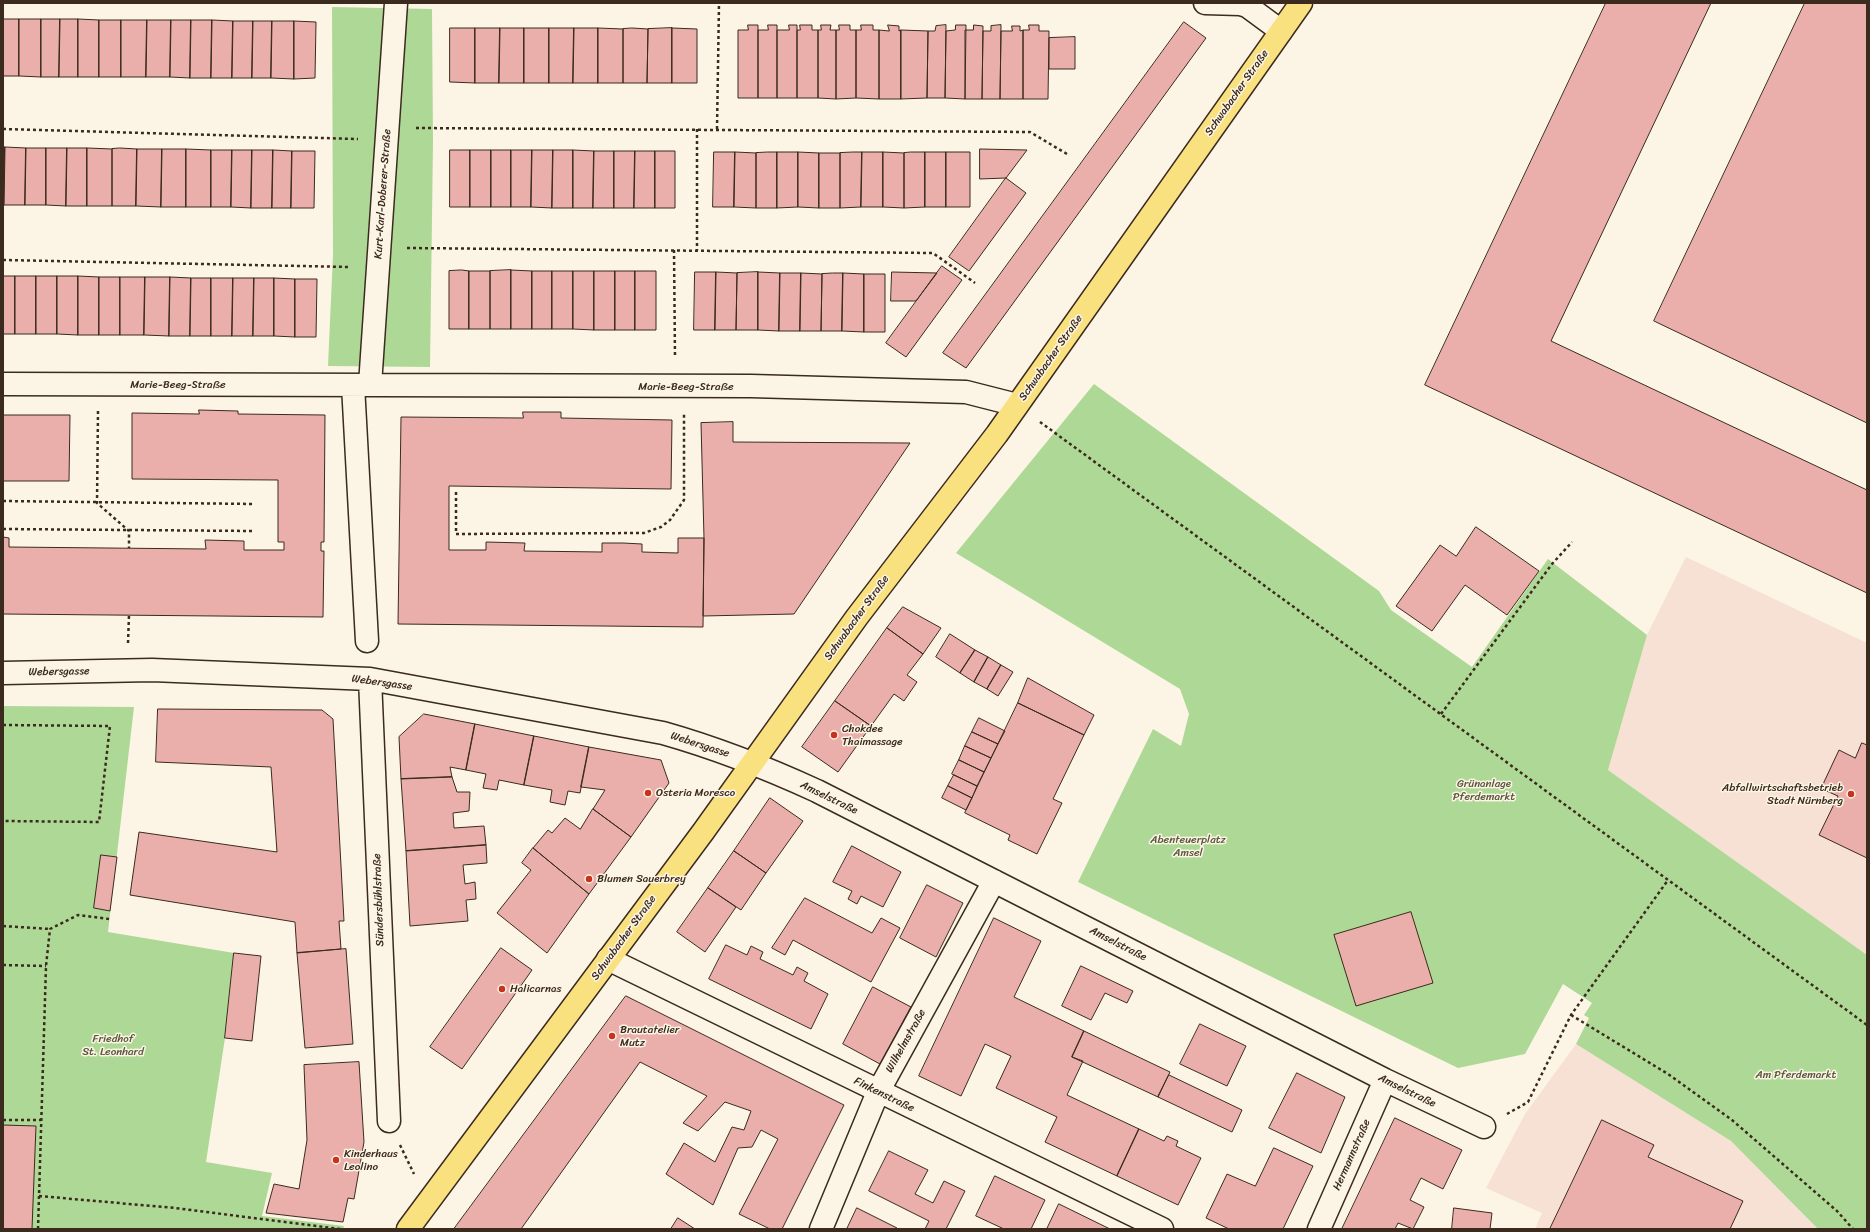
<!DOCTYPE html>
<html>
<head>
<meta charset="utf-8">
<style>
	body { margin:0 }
	#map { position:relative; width:1870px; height:1232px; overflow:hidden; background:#fcf5e5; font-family:Sriracha,sans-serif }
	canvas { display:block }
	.frame { position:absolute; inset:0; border:4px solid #3b2a1e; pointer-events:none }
</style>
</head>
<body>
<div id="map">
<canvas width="1870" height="1232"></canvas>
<div class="frame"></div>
</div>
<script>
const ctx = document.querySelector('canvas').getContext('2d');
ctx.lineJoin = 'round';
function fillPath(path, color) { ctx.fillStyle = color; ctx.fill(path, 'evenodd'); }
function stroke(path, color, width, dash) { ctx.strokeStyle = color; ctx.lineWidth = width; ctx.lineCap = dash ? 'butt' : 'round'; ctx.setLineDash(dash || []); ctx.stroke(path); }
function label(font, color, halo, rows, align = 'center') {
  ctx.font = font + ' Sriracha,sans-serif'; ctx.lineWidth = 3; ctx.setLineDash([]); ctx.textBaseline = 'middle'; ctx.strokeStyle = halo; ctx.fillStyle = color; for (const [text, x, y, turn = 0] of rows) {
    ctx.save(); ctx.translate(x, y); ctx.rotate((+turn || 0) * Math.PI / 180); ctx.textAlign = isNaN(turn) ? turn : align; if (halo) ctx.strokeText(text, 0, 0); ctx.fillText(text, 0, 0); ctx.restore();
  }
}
fillPath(new Path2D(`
	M1686,557L1867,643V955L1608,770L1647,635Z
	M1576,1044L1731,1141L1818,1229H1535L1542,1213L1486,1188L1525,1114Z`), '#f7e0d4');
fillPath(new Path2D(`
	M332,7L432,9L433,142L430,367L328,366L333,255Z
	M1094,384L1379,591L1391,610L1472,667L1548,559L1647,635L1608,770L1867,955V1229H1818L1731,1141L1576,1044L1589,1018L1584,1015L1592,1003L1563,984L1525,1054L1458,1068L1078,882L1153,729L1181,746L1189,714L1180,689L956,553Z
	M3,706L134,707L108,932L234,953L225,1038L206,1162L272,1173L262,1216L344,1226L343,1229H3Z`), '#aed895');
const building = new Path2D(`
	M1606,3H1711L1551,341L1867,490V593L1425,385Z
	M1805,3H1867V423L1654,321Z
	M3,19H19V76H3Z
	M19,19H41V77L19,76Z
	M41,19H60L59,77H41Z
	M60,19H78V77H59Z
	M78,19L99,20V77H78Z
	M99,20H121V77H99Z
	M121,20H147L146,77H121Z
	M147,20H171L170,77H146Z
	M171,20H191L190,78L170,77Z
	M191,20H212L211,78H190Z
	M212,20L233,21L232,78H211Z
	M233,21H253L252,78H232Z
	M253,21H272L271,78H252Z
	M272,21H294V79L271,78Z
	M294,21L316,22L315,78L294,79Z
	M1184,22L1206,38L966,368L943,353Z
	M748,25H758V98H738V30H748Z
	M768,25H777V98H758V30H768Z
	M789,25H797V98H777V30H789Z
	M800,25H812V30H818V98H797V30H800Z
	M821,25H831L830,30H836V99L818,98V30H821Z
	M839,25H850V30H856V98L836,99V30H839Z
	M861,25H873V30H879V99L856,98V30H861Z
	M888,25L899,26V31L901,30V99H879V30L889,31Z
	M946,25L945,98H927L928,31H935L936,26Z
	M956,25H966L965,99L945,98L946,31L955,30Z
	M974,25L983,26L982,99H965V30H973Z
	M1001,25L1000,99H982L983,31H991V26Z
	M1029,25H1039V31H1049L1048,99H1023V30H1029Z
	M1012,26H1020V31L1023,30V99H1000L1001,31H1012Z
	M450,28H475V83L450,82Z
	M475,28H500L499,83H475Z
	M500,28H524V83H499Z
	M524,28H549V83H524Z
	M549,28H574L573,83H549Z
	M574,28H598V83H573Z
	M598,28L623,29V83H598Z
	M632,28L648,29L647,83H623V29Z
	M672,28L697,29V83H672Z
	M672,28V83H647L648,29Z
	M901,30L928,31L927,98L901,99Z
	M1075,37V69H1049V38Z
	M3,147H5L4,205H3Z
	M5,147L26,148L25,205H4Z
	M26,148H46V205H25Z
	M46,148H67L66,206L46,205Z
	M67,148H87V206H66Z
	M87,148L112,149V206H87Z
	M120,148L137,149L136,206H112V149Z
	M137,149H162L161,207L136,206Z
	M162,149H186V207H161Z
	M186,149L211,150V207H186Z
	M980,149L1027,150L1006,178L980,179Z
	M211,150H232L231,207H211Z
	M232,150H252L251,208L231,207Z
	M252,150H273L272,208H251Z
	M273,150L292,151L291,208H272Z
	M450,150H470V207H450Z
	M470,150H491V207H470Z
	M491,150H511V207H491Z
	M511,150H532L531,207H511Z
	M532,150H553L552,208L531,207Z
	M553,150H573V208H552Z
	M573,150L594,151L593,208H573Z
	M292,151H315L314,208H291Z
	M594,151H614V208H593Z
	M614,151H635L634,208H614Z
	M635,151H655V208H634Z
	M655,151H675V208H655Z
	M714,152H735L734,207H713Z
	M735,152L756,153V208L734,207Z
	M768,152H777V208H756V153Z
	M777,152H798V207L777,208Z
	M798,152L819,153V208L798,207Z
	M853,152H862L861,207L840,208V153Z
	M862,152H883V207H861Z
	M883,152L904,153V208L883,207Z
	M911,152H925V207L904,208V153Z
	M925,152H946V207H925Z
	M946,152H970V207H946Z
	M819,153H840V208H819Z
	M1006,178L1026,193L969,271L949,257Z
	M942,266L962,280L906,357L886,343Z
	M462,270L469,271V329H449V271Z
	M511,270L532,271V329H511Z
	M511,270V329H490V271Z
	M469,271H490V329H469Z
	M532,271H552V329H532Z
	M552,271H573V329H552Z
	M573,271H594V330L573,329Z
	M594,271H615V330H594Z
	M615,271H635V330H615Z
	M635,271H656V330H635Z
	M695,272H716L715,330H694Z
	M716,272L737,273L736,330H715Z
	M758,272L780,273L779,331L758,330Z
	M758,272V330H736L737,273Z
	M892,272L937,273L916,301H891Z
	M780,273H801L800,331H779Z
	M801,273L822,274L821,331H800Z
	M833,273H843L842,331H821L822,274Z
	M843,273L864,274V332L842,331Z
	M864,274H885V332H864Z
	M3,276H15V334H3Z
	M15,276H36V334H15Z
	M36,276H57V334H36Z
	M57,276H78V335L57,334Z
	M78,276L99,277V335H78Z
	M99,277H120V335H99Z
	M120,277H145L144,335H120Z
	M145,277H170L169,336L144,335Z
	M170,277L191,278L190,336H169Z
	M191,278H211V336H190Z
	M211,278H233L232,336H211Z
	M233,278H254L253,336H232Z
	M254,278H274V336H253Z
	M274,278L295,279V337L274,336Z
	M295,279H317L316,337H295Z
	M199,410L238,411V414L325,415L324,542H321V551H324L323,617L3,614V537L9,538V547L206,549L205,540L244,541V550H284V542H278V480L132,479V413L199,414Z
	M523,412H561V418L672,420L671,489L449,486V550H486V542L525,543L524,551L602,552V543H623L642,544V552L678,553V538H704L703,627L398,624L401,417L523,418Z
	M3,415H70L69,481H3Z
	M733,422V442L910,443L794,614L703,616L704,538L701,423Z
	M1476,527L1539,571L1507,615L1465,585L1432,631L1396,606L1440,545L1456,556Z
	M903,607L941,628L923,654L887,628Z
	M887,628L923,654L907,675L917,682L904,701L894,694L871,726L835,701Z
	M950,634L975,650L960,673L936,657Z
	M975,650L988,657L974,682L960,673Z
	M988,657L1001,665L987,689L974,682Z
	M1001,665L1013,672L998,696L987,689Z
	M1028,678L1094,715L1084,735L1018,703Z
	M835,701L871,726L838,772L802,747Z
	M1018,703L1084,735L1053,799L1062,803L1037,854L1008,840L1010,835L965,813Z
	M158,709L322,710L333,719L344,921H339L341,949L297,953L295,922L130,895L139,832L277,852L271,767L156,762Z
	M424,714L475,724L466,770L450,767L452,777L401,779L399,737Z
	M979,718L1005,731L998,744L972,732Z
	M475,724L534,736L524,785L499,780L497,790L483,788L486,774L466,770Z
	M972,732L998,744L991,758L965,746Z
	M534,736L589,747L580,793L568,791L565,805L550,802L552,790L524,785Z
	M1862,743L1867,745V858L1819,835L1838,796L1822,789L1824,782L1839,750L1855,758Z
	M965,746L991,758L984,772L959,760Z
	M589,747L661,760L669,783L631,837L593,809L605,790L581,787Z
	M959,760L984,772L977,786L952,774Z
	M954,775L977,786L972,798L948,786Z
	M452,777L457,792H470L469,811L453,813L454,828L484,826L486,845L406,851L401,779Z
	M948,786L972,798L966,810L942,798Z
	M770,798L803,821L766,873L734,851Z
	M593,809L631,837L589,894L533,848L548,830L552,833L565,818L580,829Z
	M486,845L487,863L463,865L465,884L475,882L476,899L466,900L468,921L410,926L406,851Z
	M852,846L901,872L883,907L861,896L857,904L848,899L852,891L833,882Z
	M533,848L589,894L547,953L497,913L531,870L522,863Z
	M734,851L766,873L741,910L708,888Z
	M101,855L117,857L110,911L94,908Z
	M927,885L963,903L936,957L900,938Z
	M708,888L736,907L705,952L677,932Z
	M805,898L872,933L881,918L900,928L871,982L793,940L785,955L772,948Z
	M1411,912L1433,983L1356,1006L1334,935Z
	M994,918L1041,941L1014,997L1084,1031L1072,1057L1083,1061L1067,1095L1139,1129L1117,1176L1045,1142L1057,1117L996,1088L1011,1056L985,1044L961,1096L919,1076Z
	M726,945L747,955L751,946L763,952L760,959L793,975L797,967L808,973L804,981L828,994L811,1029L709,979Z
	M501,948L532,970L462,1069L430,1047Z
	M346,949L353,1044L305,1048L297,953Z
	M234,953L261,956L252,1041L225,1038Z
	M1081,966L1133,991L1127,1003L1105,993L1091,1020L1062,1006Z
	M873,987L911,1007L880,1064L843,1044Z
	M626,996L844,1105L782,1229H770L739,1214L778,1139L761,1130L752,1147L738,1148L713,1205L666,1174L684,1143L715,1162L732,1127L744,1130L751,1111L725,1102L698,1131L683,1123L707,1096L640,1062L521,1229H454Z
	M1200,1024L1246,1046L1227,1086L1180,1064Z
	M1084,1031L1170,1072L1158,1097L1072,1057Z
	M359,1062L364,1142L354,1199L348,1198L343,1222L266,1213L274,1184L299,1189L307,1140L304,1065Z
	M1297,1073L1345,1097L1321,1153L1269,1128Z
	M1169,1075L1242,1110L1232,1132L1158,1097Z
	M1395,1118L1462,1150L1443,1189L1421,1178L1410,1200L1424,1207L1413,1229L1398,1223L1395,1229H1342Z
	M1602,1120L1654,1145L1648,1157L1743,1201L1730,1229H1550Z
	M3,1125L36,1126L32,1229H3Z
	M1139,1129L1164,1141L1167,1136L1178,1141L1176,1146L1201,1158L1178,1205L1117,1176Z
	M1274,1148L1313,1166L1283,1229H1229L1206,1218L1227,1174L1255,1186Z
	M889,1151L928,1170L915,1194L933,1203L944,1181L965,1191L946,1229H925L929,1221L869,1191Z
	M995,1176L1045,1200L1031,1229H1004L976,1216Z
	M1059,1204L1110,1229H1047Z
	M857,1208L897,1228V1229H847Z
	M1454,1208L1492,1213L1490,1229H1452Z
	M678,1218L695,1229H671Z`);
fillPath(building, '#eaafab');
stroke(building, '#3b2a1e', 1);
const minor = new Path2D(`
	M1205,3L1240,4L1247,6L1281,31
	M3,384L751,386L966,392L1017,405
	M353,385L367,641
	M370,385L396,3
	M3,673L152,670L370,679L663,733C716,748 767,768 817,791L1385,1080L1484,1127
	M370,679L389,1121
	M608,959L1162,1229
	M821,1229L878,1092L994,881
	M1319,1229L1385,1080`);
const major = new Path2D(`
	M408,1229L703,832L857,617L997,434L1301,3`);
stroke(minor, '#3b2a1e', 25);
stroke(major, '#3b2a1e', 25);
stroke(new Path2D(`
	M416,128L1030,132L1067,154
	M3,129L358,139
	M697,129V250
	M717,129L719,3
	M407,248L933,253L975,283
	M674,250L675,357
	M3,260L350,267
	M98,411L97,503L129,531V548
	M1040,422L1867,1025
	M456,492V534L644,533L661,527L670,520L684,500V413
	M3,501L254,504
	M3,529L254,531
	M128,643L129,615
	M1441,714L1552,564L1572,542
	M3,725L110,726L99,822L3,821
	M3,926L50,929
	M3,965L46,966
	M1571,1015L1668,1074L1732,1120L1837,1211L1853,1229
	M1507,1114L1528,1102L1571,1015L1668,880
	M3,1120H41
	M400,1145L414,1174
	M39,1196L175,1208L340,1229
	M38,1229L46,966L50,929L78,915L109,919`), '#3b2a1e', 2.5, [3, 3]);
stroke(minor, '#fcf5e5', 22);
stroke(major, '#fae180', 22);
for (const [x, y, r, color] of [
	[834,735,4,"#c8321e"],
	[648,793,4,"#c8321e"],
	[1851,794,4,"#c8321e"],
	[589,879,4,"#c8321e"],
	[502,989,4,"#c8321e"],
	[612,1036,4,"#c8321e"],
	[336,1160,4,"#c8321e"]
]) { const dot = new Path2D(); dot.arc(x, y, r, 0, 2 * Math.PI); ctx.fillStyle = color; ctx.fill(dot); stroke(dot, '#fcf5e5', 1.5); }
label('11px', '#3b2a1e', '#fcf5e5', [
	["Schwabacher Straße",1237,93,-55],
	["Kurt-Karl-Doberer-Straße",383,194,-86],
	["Schwabacher Straße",1051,358,-55],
	["Marie-Beeg-Straße",178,385],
	["Marie-Beeg-Straße",686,387],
	["Schwabacher Straße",857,618,-54],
	["Webersgasse",59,672,-1],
	["Webersgasse",382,683,8],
	["Webersgasse",700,745,18],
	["Amselstraße",829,798,26],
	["Sündersbühlstraße",379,900,-92],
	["Schwabacher Straße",624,938,-54],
	["Amselstraße",1118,944,27],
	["Wilhelmstraße",906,1041,-61],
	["Amselstraße",1407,1091,26],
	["Finkenstraße",884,1095,26],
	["Hermannstraße",1352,1155,-66]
]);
label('11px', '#3b2a1e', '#fcf5e5', [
	["Chokdee",842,729],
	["Thaimassage",842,742],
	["Abfallwirtschaftsbetrieb",1843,788,"right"],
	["Stadt Nürnberg",1843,801,"right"],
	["Osteria Moresco",656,793],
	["Blumen Sauerbrey",597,879],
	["Halicarnas",510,989],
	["Brautatelier",620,1030],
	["Mutz",620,1043],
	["Kinderhaus",344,1154],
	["Leolino",344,1167]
], 'left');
label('11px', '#58563c', '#fcf5e5', [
	["Grünanlage",1484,784],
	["Pferdemarkt",1484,797],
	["Abenteuerplatz",1188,840],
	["Amsel",1188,853],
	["Friedhof",113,1039],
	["St. Leonhard",113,1052],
	["Am Pferdemarkt",1796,1075]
]);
</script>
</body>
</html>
